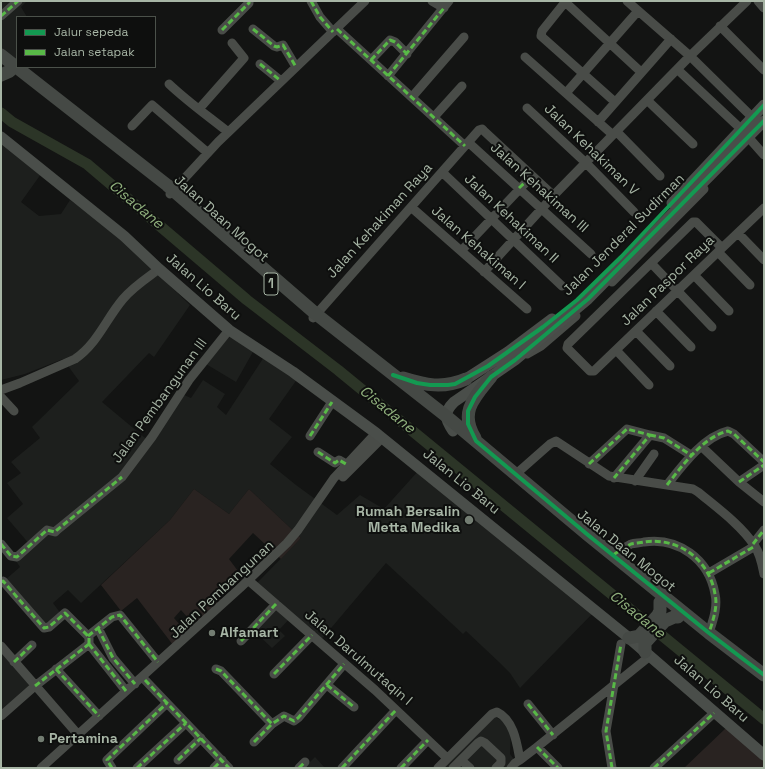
<!DOCTYPE html>
<html>
<head>
<meta charset="utf-8">
<style>
	body { margin:0 }
	#map { position:relative; width:765px; height:769px; overflow:hidden; background:#131413; font-family:"Space Grotesk",sans-serif }
	canvas { display:block }
	.frame { position:absolute; inset:0; border:2px solid #a7b5a5; pointer-events:none }
	.legend { position:absolute; left:16px; top:16px; width:140px; height:52px; box-sizing:border-box; background:#0e0f0e; border:1px solid #4b514a; margin:0; padding:5px 7px; list-style:none; font-size:12px; color:#a7b5a5 }
	.legend li { display:flex; align-items:center; gap:8px; height:20px }
	.legend b { width:20px; border:1px solid #4b514a }
</style>
</head>
<body>
<div id="map">
<canvas width="765" height="769"></canvas>
<div class="frame"></div>
<ul class="legend">
<li><b style="height:5px;background:#139951"></b>Jalur sepeda</li>
<li><b style="height:5px;background:#58b947"></b>Jalan setapak</li>
</ul>
</div>
<script>
const ctx = document.querySelector('canvas').getContext('2d');
ctx.lineJoin = 'round';
function fillPath(path, color) { ctx.fillStyle = color; ctx.fill(path, 'evenodd'); }
function stroke(path, color, width, dash) { ctx.strokeStyle = color; ctx.lineWidth = width; ctx.lineCap = dash ? 'butt' : 'round'; ctx.setLineDash(dash || []); ctx.stroke(path); }
function label(font, color, halo, rows, align = 'center') {
  ctx.font = font + ' "Space Grotesk",sans-serif'; ctx.lineWidth = 4; ctx.setLineDash([]); ctx.textBaseline = 'middle'; ctx.strokeStyle = halo; ctx.fillStyle = color; for (const [text, x, y, turn = 0] of rows) {
    ctx.save(); ctx.translate(x, y); ctx.rotate((+turn || 0) * Math.PI / 180); ctx.textAlign = isNaN(turn) ? turn : align; if (halo) ctx.strokeText(text, 0, 0); ctx.fillText(text, 0, 0); ctx.restore();
  }
}
fillPath(new Path2D(`
	M1,1H27L21,7L27,17H17V58L15,61L1,51Z
	M1,141L41,174L21,202L39,216L61,214L70,200L113,231L190,305L154,357L149,353L102,402L150,442L184,395L191,398L203,380L225,394L217,407L226,415L264,357L298,378L269,419L292,437L270,464L296,485L337,515L360,495L384,509L419,470L594,612L520,688L510,673L500,663L466,631L463,634L386,563L321,640L292,616L279,630L285,636L272,648L254,631L280,604L257,583L301,538L249,489L229,514L194,489L170,520L81,603L68,590L53,603L61,614L47,627L5,580L20,567L16,561L31,546L7,518L23,504L7,483L21,473L11,462L40,438L32,427L79,381L63,359L25,374L1,380Z
	M229,336L254,350L236,382L206,364Z
	M1,652L30,686L1,712Z
	M495,717L511,725L510,754L519,766V768H444Z
	M315,757L325,768H304Z`), '#1d1f1d');
fillPath(new Path2D(`
	M194,489L229,514L249,489L301,538L281,559L253,533L229,559L238,571L218,592L223,601L195,626L181,610L174,618L187,633L173,645L137,598L121,611L101,585L170,520Z
	M726,728L764,757V768H684Z`), '#292321');
stroke(new Path2D(`
	M1,113L12,122L87,164L247,300L338,370L764,719`), '#2c3527', 11);
stroke(new Path2D(`
	M311,1L320,17L333,32
	M432,1L444,8
	M564,1L641,72
	M566,1L542,31L541,36L615,102
	M627,1L690,56L752,117
	M758,1L764,8
	M1,16L18,1
	M720,26L764,70
	M253,29L274,46L277,47L283,45L296,67
	M337,29L465,146
	M222,30L249,3V1
	M525,57L613,135
	M371,60L390,40L395,42L407,54
	M260,64L281,81
	M677,69L741,129L764,155
	M388,76L449,1
	M169,84C188,102 208,116 228,132
	M566,93L638,11
	M412,97L464,37
	M647,100L693,144
	M527,108L586,163L634,212
	M199,109L244,58L232,43
	M434,117L462,86
	M598,122L671,39
	M132,126L152,105L208,153
	M617,132L660,176
	M468,142L591,254
	M442,172L562,286
	M170,194L218,142L365,1
	M411,207L527,309
	M738,233L764,260
	M722,248L696,222H693L568,344L567,348L590,371H594L722,248L764,208
	M461,251L532,176
	M718,252L750,285
	M651,263L712,327
	M484,272L556,193L690,56L747,1
	M694,275L729,311
	M612,282L704,189
	M656,311L691,347
	M313,318L479,130L482,129L484,131L554,196
	M636,331L670,366
	M616,350L649,385
	M527,354L541,346L576,316
	M1,390L20,383L75,359C98,343 106,319 123,299C133,287 147,278 159,269
	M1,397L14,411
	M650,435L664,438L691,455
	M310,436L332,402
	M701,446L739,482L764,502
	M318,452L335,463L339,460L346,464
	M589,464L627,429L650,435L614,478
	M516,474L550,444L556,441L609,476L693,489L698,492C716,507 741,525 754,545C760,553 762,564 764,574
	M343,477L382,438
	M635,481L654,454
	M739,482L764,465
	M667,485C682,466 703,437 728,431L734,434L764,462
	M1,544L11,556L17,557L47,530L55,532L57,530L122,477L152,437L189,380L229,330
	M753,544L764,530
	M613,555C619,551 625,547 631,544C635,543 640,543 644,542C678,537 709,559 715,594C718,607 713,620 709,633
	M709,573L755,546
	M248,580L375,690L447,758
	M1,582L3,581L44,628L49,627L65,613L89,637V644
	M98,628L113,658L135,684
	M88,636L112,617L120,615L158,662
	M241,641L276,604
	M89,644L126,691
	M1,646L81,738
	M14,662L32,645
	M56,669L99,716
	M216,669L221,671L272,724L284,716L294,721L298,718L344,664
	M274,674L312,635
	M145,680L229,768
	M327,685L354,707
	M528,704L553,735
	M1,716L35,686L89,644
	M254,742L272,724
	M537,747L558,768
	M178,760L201,738
	M461,760L470,768
	M41,768L240,588L287,543L298,530L334,478L376,433
	M112,768L107,760L167,703
	M137,768L186,723
	M214,768L222,760
	M299,768L305,762
	M342,768L396,710
	M401,768L428,740
	M438,768L492,714L497,712C514,720 517,744 520,760L537,747L650,656
	M453,768L478,743L481,741L485,743L501,758V763L496,768
	M511,768L515,763L520,760
	M612,768L606,731L621,644
	M654,768L714,713`), '#494c48', 9);
stroke(new Path2D(`
	M1,137L124,236L159,269L229,330L293,372L376,433L629,638L764,755
	M672,203L764,105
	M466,379L508,352L552,319
	M453,431C445,419 443,413 454,402L515,360L588,299L764,121`), '#4a4e4a', 11);
stroke(new Path2D(`
	M1,55L167,185L316,314L446,416L588,535L709,633L764,675
	M1,75L10,71
	M403,378C425,385 443,389 466,379
	M475,438C459,412 474,398 491,377
	M629,638L639,636L658,615L660,611V602
	M645,652V643L665,621L674,617H678`), '#454945', 13);
stroke(new Path2D(`
	M311,1L320,17L333,32
	M1,16L18,1
	M253,29L274,46L277,47L283,45L296,67
	M337,29L465,146
	M222,30L249,3V1
	M371,60L390,40L395,42L407,54
	M260,64L281,81
	M388,76L444,8
	M519,188L532,176
	M650,435L664,438L691,455
	M310,436L332,402
	M318,452L335,463L339,460L346,464
	M589,464L627,429L650,435L614,478
	M739,482L764,465
	M667,485C682,466 703,437 728,431L734,434L764,462
	M1,544L11,556L17,557L47,530L55,532L57,530L122,477
	M753,544L764,530
	M613,555C619,551 625,547 631,544C635,543 640,543 644,542C678,537 709,559 715,594C718,607 713,620 709,633
	M709,573L755,546
	M1,582L3,581L44,628L49,627L65,613L89,637V644
	M98,628L113,658L135,684
	M88,636L112,617L120,615L158,662
	M241,641L276,604
	M89,644L126,691
	M14,662L32,645
	M56,669L99,716
	M216,669L221,671L272,724L284,716L294,721L298,718L344,664
	M274,674L312,635
	M145,680L229,768
	M327,685L354,707
	M35,686L89,644
	M528,704L553,735
	M254,742L272,724
	M537,747L558,768
	M178,760L201,738
	M112,768L107,760L167,703
	M137,768L186,723
	M214,768L222,760
	M299,768L305,762
	M342,768L396,710
	M401,768L428,740
	M612,768L606,731L621,644
	M654,768L714,713`), '#58b947', 3, [6, 3]);
stroke(new Path2D(`
	M764,121L588,299L515,360L491,377L475,397L468,411V424L476,441L588,535L709,633L764,675
	M393,375L417,383L430,385H448L455,384L488,366L543,327L577,300L621,257L764,105`), '#139951', 4);
for (const [x, y, r, color] of [
	[469,520,5,"#737d72"],
	[212,633,4,"#737d72"],
	[41,739,4,"#737d72"]
]) { const dot = new Path2D(); dot.arc(x, y, r, 0, 2 * Math.PI); ctx.fillStyle = color; ctx.fill(dot); stroke(dot, '#0e0f0e', 1.5); }
for (const [x, y, w] of [
	[271,284,14]
]) { const box = new Path2D(); box.roundRect(x - w / 2, y - 11, w, 22, 3); ctx.fillStyle = '#0e0f0e'; ctx.fill(box); stroke(box, '#a7b5a5', 1); }
label('bold 13px', '#a7b5a5', null, [
	["1",271,284]
]);
label('14px', '#a7b5a5', '#0e0f0e', [
	["Jalan Kehakiman V",591,150,44],
	["Jalan Kehakiman III",539,188,42],
	["Jalan Daan Mogot",221,219,42],
	["Jalan Kehakiman II",511,219,43],
	["Jalan Kehakiman Raya",380,221,-48],
	["Jalan Jenderal Sudirman",624,235,-45],
	["Jalan Kehakiman I",478,248,41],
	["Jalan Paspor Raya",668,281,-44],
	["Jalan Lio Baru",203,287,41],
	["Jalan Pembangunan III",160,401,-54],
	["Jalan Lio Baru",461,482,39],
	["Jalan Daan Mogot",626,551,39],
	["Jalan Pembangunan",222,590,-43],
	["Jalan Darulmutaqin I",358,658,41],
	["Jalan Lio Baru",711,689,41]
]);
label('bold 14px', '#a7b5a5', '#0e0f0e', [
	["Rumah Bersalin",460,512,"right"],
	["Metta Medika",460,528,"right"],
	["Alfamart",220,633],
	["Pertamina",49,739]
], 'left');
label('italic 15px', '#8faf7c', '#0e0f0e', [
	["Cisadane",136,205,40],
	["Cisadane",387,410,39],
	["Cisadane",637,615,39]
]);
</script>
</body>
</html>
